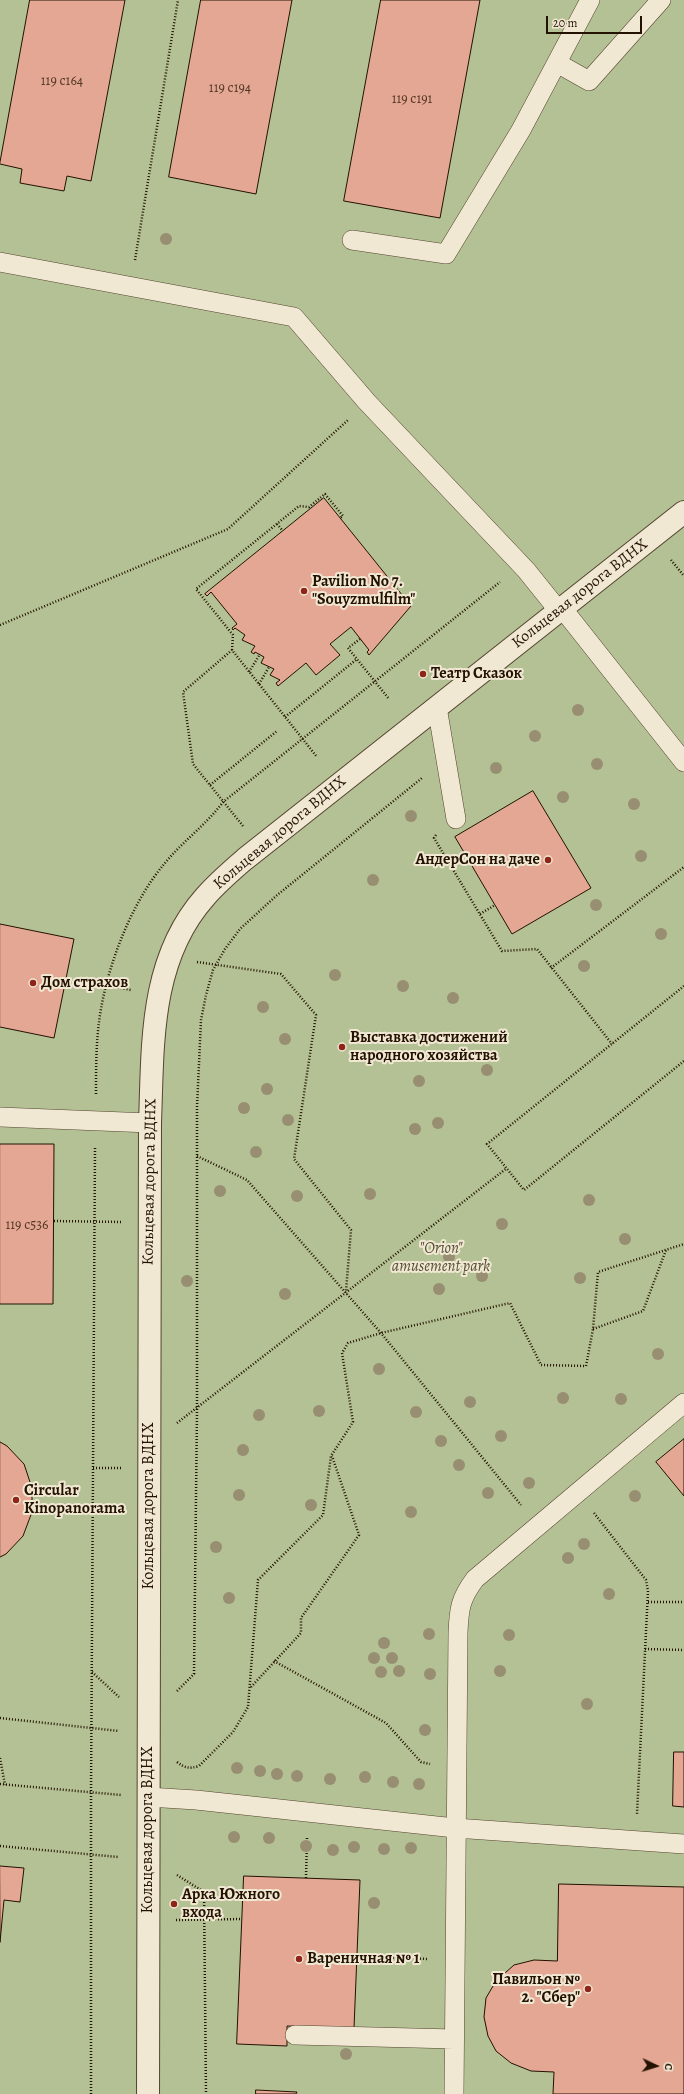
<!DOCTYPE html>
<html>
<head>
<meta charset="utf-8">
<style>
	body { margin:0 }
	#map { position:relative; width:684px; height:2094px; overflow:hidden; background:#e9dbbd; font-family:Alegreya,serif }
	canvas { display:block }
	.north { position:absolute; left:636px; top:2046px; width:40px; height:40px; -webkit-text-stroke:3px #f1e8d4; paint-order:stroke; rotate:94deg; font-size:11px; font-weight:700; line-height:16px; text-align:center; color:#231200 }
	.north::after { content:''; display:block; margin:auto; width:14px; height:18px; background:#231200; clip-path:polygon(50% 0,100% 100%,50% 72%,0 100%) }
	.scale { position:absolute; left:546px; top:16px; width:96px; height:18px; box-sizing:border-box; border:2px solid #231200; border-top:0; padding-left:5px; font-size:12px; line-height:14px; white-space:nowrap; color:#231200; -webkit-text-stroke:3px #f1e8d4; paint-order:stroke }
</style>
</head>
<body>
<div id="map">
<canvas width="684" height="2094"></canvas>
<div class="north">С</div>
<div class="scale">20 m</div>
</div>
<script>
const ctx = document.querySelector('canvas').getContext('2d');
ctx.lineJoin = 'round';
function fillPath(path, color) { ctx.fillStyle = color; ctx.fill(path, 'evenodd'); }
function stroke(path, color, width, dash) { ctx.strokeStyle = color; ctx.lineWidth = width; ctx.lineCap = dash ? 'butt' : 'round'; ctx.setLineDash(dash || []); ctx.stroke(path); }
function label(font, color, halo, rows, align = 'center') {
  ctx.font = font + ' Alegreya,serif'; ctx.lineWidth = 4; ctx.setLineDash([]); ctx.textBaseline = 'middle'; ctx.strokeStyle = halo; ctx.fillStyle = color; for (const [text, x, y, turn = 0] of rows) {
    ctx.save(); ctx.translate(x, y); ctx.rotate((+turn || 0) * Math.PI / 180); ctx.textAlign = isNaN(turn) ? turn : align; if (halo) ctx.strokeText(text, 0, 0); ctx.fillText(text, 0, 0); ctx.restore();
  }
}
fillPath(new Path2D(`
	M0,0H684V2094H0Z`), '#b3c194');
const building = new Path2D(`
	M30,0H125L91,181L67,176L64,191L20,183L22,169L0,164Z
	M201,0H292L256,194L169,177Z
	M381,0H480L440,218L344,201Z
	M324,498L411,606L369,655L367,652L369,650L351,627L330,644L340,655L316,675L306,663L278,686L276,683L280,680L270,675L274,669L261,663L264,657L255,652L254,654L251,652L255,646L242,640L245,635L235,628L233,630L232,628L237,624L211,592L207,596L205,594Z
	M533,791L591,888L512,934L455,837Z
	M0,924L74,939L54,1038L0,1027Z
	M0,1144H54L53,1304H0Z
	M684,1439V1496L656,1462Z
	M0,1442L7,1446L24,1464L32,1488V1512L23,1536L6,1554L0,1557Z
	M674,1752H684V1807L673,1806Z
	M0,1866L24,1868L20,1902L4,1900L0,1942Z
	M244,1876L360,1880L354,2028L287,2026V2046L237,2044Z
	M559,1884L684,1887V2094H553L554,2072L531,2071L511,2063L496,2051L488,2036L484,2017L486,1998L496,1981L514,1965L534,1960L557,1961Z
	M256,2090L297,2092L296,2094H256Z`);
fillPath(building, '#e4a794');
stroke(building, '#231200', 1);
const lane = new Path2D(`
	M557,63L589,81L661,0
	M352,240L446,254L521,130L590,0
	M0,262L294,317L367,402L526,570L559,611
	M562,608L684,762
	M437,707L456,819
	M0,1117L150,1123
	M148,1797L196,1800L455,1828L684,1844
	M295,2035L454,2039
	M454,2094L458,1633C459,1609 460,1599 475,1579L684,1403`);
const street = new Path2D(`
	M148,2094L150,1123C153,1045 149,960 205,897C217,883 231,871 245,859L684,512`);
stroke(lane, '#54442f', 20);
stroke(street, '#54442f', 24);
stroke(new Path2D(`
	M135,260L178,0
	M277,524L283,531
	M671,560L684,576
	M0,625L228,529L348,420
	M360,639L348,648L389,699
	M232,650L233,635L196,589L299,506L309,507L325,494L343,516L340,518
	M249,672L260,654
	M259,684L269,667
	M285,717L357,659
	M210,785L277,731
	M243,826L193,764L183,692L232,650L317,757
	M436,835L434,838L502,951L537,949L612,1044
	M480,914L495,905
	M197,962L281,974L316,1015L294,1159L351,1230L346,1291
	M551,968L684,867
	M106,985L131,990
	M684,986L487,1144L524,1190L684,1061
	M96,1094C96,1073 96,1052 98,1031C103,976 129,905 165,863C183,841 206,825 223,802L500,582
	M197,1156L247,1180L381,1333L521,1505
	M54,1221L123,1222
	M593,1329L643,1311L666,1250
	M177,1423L507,1168
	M93,1468H121
	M594,1513L646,1580L648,1591L637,1814
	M648,1602H684
	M645,1649L684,1650
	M274,1661L386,1723L421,1762L430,1764
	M92,1672L119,1697
	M251,1687L301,1633V1618L359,1535L332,1456
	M177,1691L194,1674L197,1409V1107L201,1020L206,995L213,970L225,949L240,929L276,896L422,778
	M0,1718L119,1731
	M0,1758L5,1785
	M177,1762C185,1768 189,1769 199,1766L233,1732L248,1707L258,1580L323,1515L331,1456L353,1422L342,1353L348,1343L381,1333L510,1303L541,1365L586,1366L593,1329L598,1272L684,1244
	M0,1784L121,1795
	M0,1846L118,1857
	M177,1875L204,1892L206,2094
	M306,1878L307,1838
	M176,1920L242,1919
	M357,1956L428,1959
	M91,2094V1793L95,1147`), '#231200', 2.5, [1, 2]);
stroke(lane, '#f1e8d4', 19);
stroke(street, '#f1e8d4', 22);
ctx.fillStyle = '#988e72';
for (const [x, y] of [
	[166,239],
	[578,710],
	[535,736],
	[597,764],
	[496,768],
	[563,797],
	[634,804],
	[411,816],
	[641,856],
	[373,880],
	[596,905],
	[661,934],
	[584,966],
	[335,975],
	[403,986],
	[453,998],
	[263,1007],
	[285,1039],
	[388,1056],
	[487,1070],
	[419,1081],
	[267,1089],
	[244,1108],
	[288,1120],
	[438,1123],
	[415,1129],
	[256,1152],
	[220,1191],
	[370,1194],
	[297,1196],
	[589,1200],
	[502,1224],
	[625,1239],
	[449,1257],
	[482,1276],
	[580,1278],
	[187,1281],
	[439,1289],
	[285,1294],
	[658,1354],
	[379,1369],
	[563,1398],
	[621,1399],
	[470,1402],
	[319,1411],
	[416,1412],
	[259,1415],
	[501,1436],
	[441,1441],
	[243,1450],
	[459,1465],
	[529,1483],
	[488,1493],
	[239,1495],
	[635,1496],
	[311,1505],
	[411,1512],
	[584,1544],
	[216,1547],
	[568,1558],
	[609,1594],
	[229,1598],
	[429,1634],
	[509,1635],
	[384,1643],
	[374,1658],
	[392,1658],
	[399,1671],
	[500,1671],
	[381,1672],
	[430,1674],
	[587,1704],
	[425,1730],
	[237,1768],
	[260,1771],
	[277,1774],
	[297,1776],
	[365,1777],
	[330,1779],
	[393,1782],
	[419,1784],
	[234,1837],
	[269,1838],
	[306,1846],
	[354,1847],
	[411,1848],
	[384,1849],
	[333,1850],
	[374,1903],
	[346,2054]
]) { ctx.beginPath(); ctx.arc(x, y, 6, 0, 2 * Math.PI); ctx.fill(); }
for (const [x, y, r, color] of [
	[304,591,4,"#8f2418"],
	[423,674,4,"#8f2418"],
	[548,860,4,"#8f2418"],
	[33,983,4,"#8f2418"],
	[342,1047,4,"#8f2418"],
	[16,1500,4,"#8f2418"],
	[174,1904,4,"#8f2418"],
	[299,1959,4,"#8f2418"],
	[588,1989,4,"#8f2418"]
]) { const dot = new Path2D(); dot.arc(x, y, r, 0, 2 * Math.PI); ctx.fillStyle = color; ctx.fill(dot); stroke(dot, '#f1e8d4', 1.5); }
label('14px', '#533725', null, [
	["119 с164",62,82],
	["119 с194",230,89],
	["119 с191",412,100],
	["119 с536",27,1226]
]);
label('bold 16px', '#231200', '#f1e8d4', [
	["Pavilion No 7.",312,582],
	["\"Souyzmulfilm\"",312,600],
	["Театр Сказок",431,674],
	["АндерСон на даче",540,860,"right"],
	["Дом страхов",41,983],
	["Выставка достижений",350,1038],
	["народного хозяйства",350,1056],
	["Circular",24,1491],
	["Kinopanorama",24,1509],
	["Арка Южного",182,1895],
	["входа",182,1913],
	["Вареничная № 1",307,1959],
	["Павильон №",580,1980,"right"],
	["2. \"Сбер\"",580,1998,"right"]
], 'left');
label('16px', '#231200', '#f1e8d4', [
	["Кольцевая дорога ВДНХ",580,594,-38],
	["Кольцевая дорога ВДНХ",280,833,-40],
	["Кольцевая дорога ВДНХ",150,1182,-89],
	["Кольцевая дорога ВДНХ",149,1506,-90],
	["Кольцевая дорога ВДНХ",148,1830,-90]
]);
label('italic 16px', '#554f34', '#f1e8d4', [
	["\"Orion\"",441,1249],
	["amusement park",441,1267]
]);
</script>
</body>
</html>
